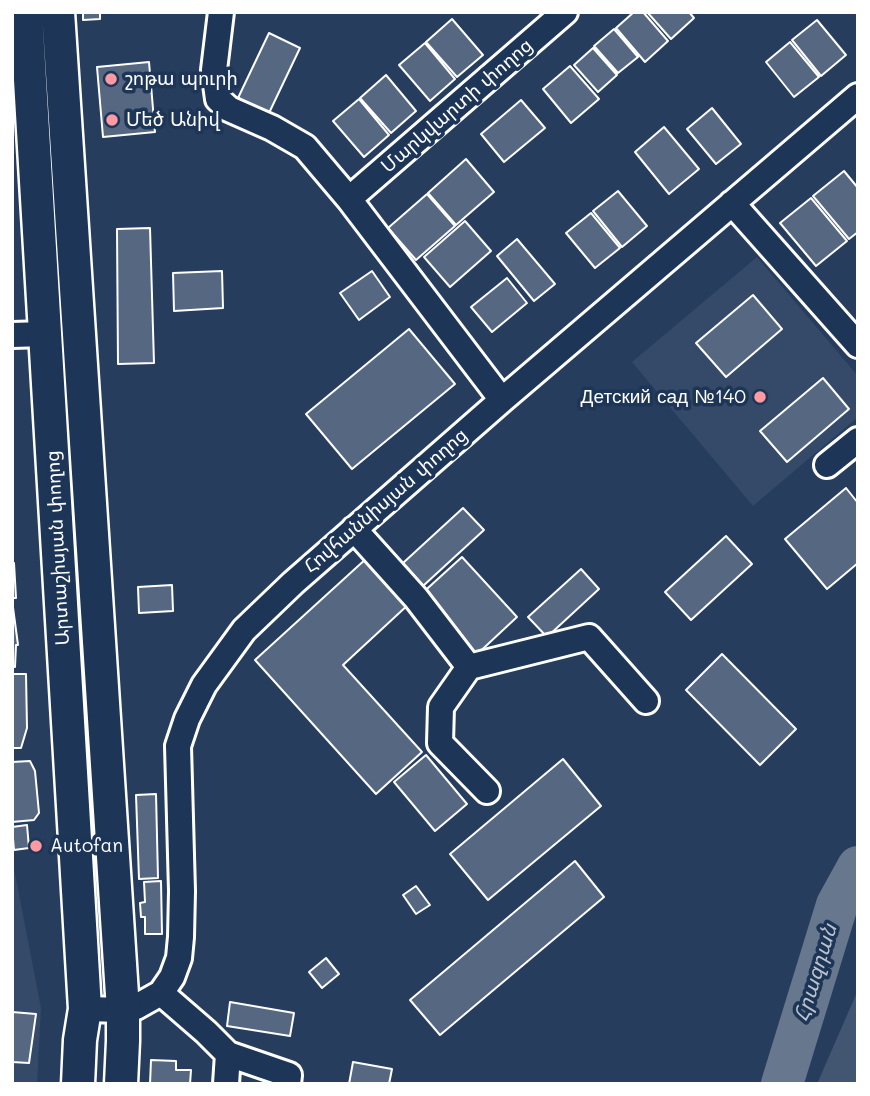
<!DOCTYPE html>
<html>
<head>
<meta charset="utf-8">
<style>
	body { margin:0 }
	#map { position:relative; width:870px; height:1096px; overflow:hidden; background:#263d5e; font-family:Mali,sans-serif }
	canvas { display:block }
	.frame { position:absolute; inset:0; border:14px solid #fff; pointer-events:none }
</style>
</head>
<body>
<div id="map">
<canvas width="870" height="1096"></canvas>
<div class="frame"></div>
</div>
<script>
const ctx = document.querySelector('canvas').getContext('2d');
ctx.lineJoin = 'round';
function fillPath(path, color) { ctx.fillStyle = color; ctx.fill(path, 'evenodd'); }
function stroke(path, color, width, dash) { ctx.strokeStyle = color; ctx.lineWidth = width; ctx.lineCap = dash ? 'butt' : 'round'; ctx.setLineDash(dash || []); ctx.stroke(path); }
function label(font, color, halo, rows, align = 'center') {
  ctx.font = font + ' Mali,"Noto Sans Armenian",sans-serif'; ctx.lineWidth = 7; ctx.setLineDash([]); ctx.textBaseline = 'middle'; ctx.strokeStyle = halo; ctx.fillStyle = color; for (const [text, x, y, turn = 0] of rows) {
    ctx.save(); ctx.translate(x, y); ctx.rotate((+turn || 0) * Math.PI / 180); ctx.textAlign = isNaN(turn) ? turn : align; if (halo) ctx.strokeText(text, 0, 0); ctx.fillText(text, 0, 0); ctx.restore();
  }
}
fillPath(new Path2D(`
	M757,257L858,376V417L753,506L632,362Z
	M12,858L41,1008L37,1084H12Z`), '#344a68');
fillPath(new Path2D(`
	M858,990V1084H817Z`), '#425672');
stroke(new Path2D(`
	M782,1084L837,905L858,867`), '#67788e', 42);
const building = new Path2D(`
	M83,12H100V19L83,20Z
	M634,12H643L668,41L645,62L616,28Z
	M647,12H689L694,18L671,39Z
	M452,19L483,55L457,77L426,42Z
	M817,20L846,55L821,76L792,40Z
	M614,29L638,57L618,73L594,46Z
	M269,33L300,48L269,113L238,98Z
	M790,42L819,77L794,97L766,62Z
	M425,43L455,79L430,101L399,65Z
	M593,48L617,75L598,92L574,65Z
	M149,62L155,132L103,137L97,67Z
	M570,66L599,99L571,123L543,89Z
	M386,75L416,111L391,133L360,98Z
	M359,99L389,135L364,157L333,121Z
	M521,100L545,128L504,162L481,134Z
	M712,108L741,144L716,164L687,129Z
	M664,127L699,169L669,194L635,152Z
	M466,159L494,192L456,225L428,193Z
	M844,171L858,188V232L849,239L813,196Z
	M618,191L647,226L622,247L593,211Z
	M427,194L455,226L416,260L388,228Z
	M811,198L847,241L816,266L780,223Z
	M591,213L620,248L595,268L566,233Z
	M465,221L491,251L450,287L424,257Z
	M150,228L154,363L118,364L117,229Z
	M517,239L555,284L534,301L497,256Z
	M222,271L223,308L174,311L173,273Z
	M372,271L390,297L359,320L340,293Z
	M507,278L527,303L492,332L471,307Z
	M753,295L782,329L726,377L696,343Z
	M409,329L455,384L352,469L306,414Z
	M823,378L849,409L787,462L760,431Z
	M846,488L858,503V563L827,589L785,539Z
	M463,508L484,530L423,586L403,563Z
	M726,536L752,564L691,620L665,592Z
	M368,557L410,603L343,665L422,752L376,794L255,660Z
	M462,557L517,617L473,658L418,597Z
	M12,563H14L16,598H12Z
	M581,569L599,589L547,637L528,617Z
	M172,585L173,611L139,613L138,587Z
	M12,600L18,645H16L15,667H12Z
	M722,654L796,729L760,765L686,690Z
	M12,674H26L27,728L21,748H12Z
	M426,755L467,804L435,831L394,782Z
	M563,759L601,806L488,900L450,854Z
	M30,761L35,771L39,813L34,820L12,822V762Z
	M156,794L158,878L139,879L136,795Z
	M27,825L29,848L14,850L12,827Z
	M575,861L604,897L440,1035L410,1000Z
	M161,881L162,934H145V917H141L140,903L145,902L144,882Z
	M416,886L430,905L416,914L403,895Z
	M326,958L339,974L322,988L309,972Z
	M230,1002L294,1013L290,1036L227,1026Z
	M12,1012L36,1014L29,1063L12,1062Z
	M151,1060L176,1061V1070H191L190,1084H150Z
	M353,1062L392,1069L389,1084H349Z`);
fillPath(building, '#556781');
stroke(building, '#fff', 2);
const minor = new Path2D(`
	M221,12L214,70L218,99L229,109L272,128L305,147L349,199L502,400
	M349,199L565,12
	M732,203L858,345
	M12,335L45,334
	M827,465L858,440
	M354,529L416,598L469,667L441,707L440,743L487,791
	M469,667L589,637L646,701
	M161,993L206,1032L228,1054L226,1084
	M85,1009L123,1010L136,1007L161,993L172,977L179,958L181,937L182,891L178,746L187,719L204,685L244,630L293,583L502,400L858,96
	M228,1054L289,1075L288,1084`);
const major = new Path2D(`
	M26,12L85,1009L80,1040L78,1084
	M58,12L123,1010V1041L121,1084`);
stroke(minor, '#fff', 30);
stroke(major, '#fff', 37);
stroke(minor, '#1d3557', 24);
stroke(major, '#1d3557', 32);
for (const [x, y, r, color] of [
	[111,79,7,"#ff9aa2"],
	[112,120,7,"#ff9aa2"],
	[760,397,7,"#ff9aa2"],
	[36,846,7,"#ff9aa2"]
]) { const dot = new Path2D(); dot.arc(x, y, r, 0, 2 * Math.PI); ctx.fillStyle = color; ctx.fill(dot); stroke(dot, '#1d3557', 2.5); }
label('19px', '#fff', '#1d3557', [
	["շոթա պուրի",125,79],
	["Մեծ Անիվ",126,120],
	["Детский сад №140",746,397,"right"],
	["Autofan",50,846]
], 'left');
label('19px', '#fff', '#1d3557', [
	["Մարկվարտի փողոց",457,106,-41],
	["Հովհաննիսյան փողոց",386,501,-41],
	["Արտաշիսյան փողոց",58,548,-93]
]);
label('italic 21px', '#bbc2cc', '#1d3557', [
	["Հրազդան",816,973,-73]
]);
</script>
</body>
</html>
